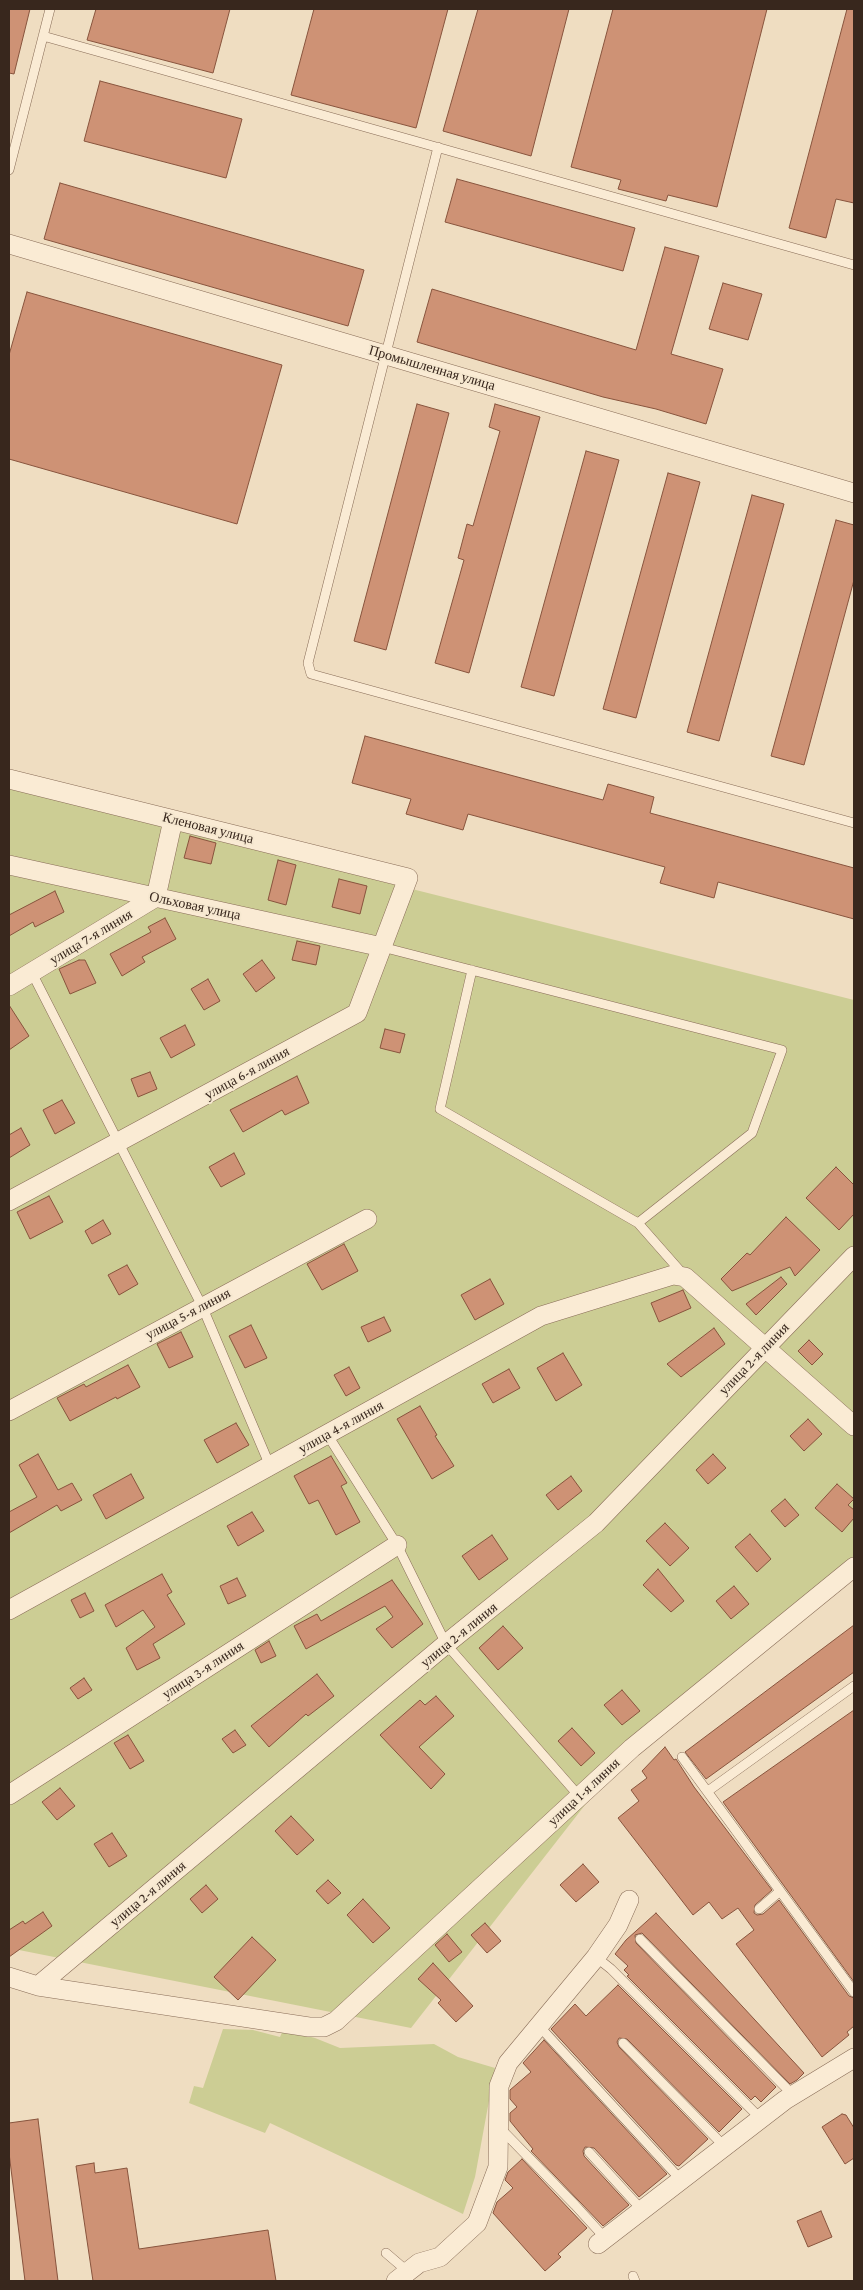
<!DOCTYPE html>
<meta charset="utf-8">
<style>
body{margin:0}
#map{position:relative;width:863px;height:2290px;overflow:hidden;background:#efddc1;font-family:"Crimson Pro",serif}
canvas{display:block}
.frame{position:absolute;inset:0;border:10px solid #38271d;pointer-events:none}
</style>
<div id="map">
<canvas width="863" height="2290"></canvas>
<div class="frame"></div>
</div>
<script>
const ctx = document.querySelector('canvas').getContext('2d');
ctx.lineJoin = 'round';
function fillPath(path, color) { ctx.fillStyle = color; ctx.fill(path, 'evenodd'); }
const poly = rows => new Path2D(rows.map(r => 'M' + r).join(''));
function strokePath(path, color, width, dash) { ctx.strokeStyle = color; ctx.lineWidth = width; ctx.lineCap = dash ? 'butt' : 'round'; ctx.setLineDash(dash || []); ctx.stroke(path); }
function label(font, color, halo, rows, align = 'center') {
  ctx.font = font + ' "Crimson Pro",serif'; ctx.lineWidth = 4; ctx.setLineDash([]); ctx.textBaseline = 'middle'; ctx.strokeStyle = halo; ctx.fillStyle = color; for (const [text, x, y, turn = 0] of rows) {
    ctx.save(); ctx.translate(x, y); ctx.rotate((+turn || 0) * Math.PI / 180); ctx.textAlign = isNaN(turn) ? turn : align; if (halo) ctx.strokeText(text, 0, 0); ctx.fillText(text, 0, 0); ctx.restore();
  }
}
fillPath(poly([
 [9,779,376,880,854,1000,854,1572,638,1737,411,2028,9,1948],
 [223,2029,253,2030,280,2037,283,2030,315,2038,340,2048,434,2044,458,2057,495,2068,475,2177,463,2214,270,2123,265,2133,189,2103,194,2086,203,2088]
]), '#cccd94');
const building = poly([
 [9,9,30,9,14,74,9,73,9,9],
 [96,9,230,9,213,73,87,40,96,9],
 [314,9,448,9,416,128,291,95,314,9],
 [478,9,569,9,531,156,443,131,478,9],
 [613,9,767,9,717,207,668,195,666,201,618,189,621,180,571,167,613,9],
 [847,9,854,9,854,203,836,199,826,238,789,228,847,9],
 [100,81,242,119,226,178,84,141,100,81],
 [457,179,635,228,623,271,445,222,457,179],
 [60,183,364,270,348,326,44,239,60,183],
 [665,247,699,256,671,354,723,369,706,424,656,409,603,397,417,342,432,289,636,350,665,247],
 [723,283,762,294,748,340,709,329,723,283],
 [27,292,282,365,237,524,9,459,9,355,27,292],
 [417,404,449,413,386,650,354,641,417,404],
 [495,404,540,417,469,673,435,663,464,560,458,558,467,524,473,526,500,431,489,427,495,404],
 [586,451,619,460,554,696,521,687,586,451],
 [668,473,700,482,636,718,603,709,668,473],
 [752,495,784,504,719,741,687,732,752,495],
 [836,520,854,525,854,580,804,765,771,756,836,520],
 [365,736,603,800,608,784,654,797,650,813,854,868,854,919,718,882,714,898,660,883,665,867,468,814,463,830,406,814,411,799,352,783,365,736],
 [190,836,216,843,211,864,184,858,190,836],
 [278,860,296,865,286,905,268,900,278,860],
 [339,879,367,886,360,914,332,907,339,879],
 [55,891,64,912,35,927,33,922,9,936,9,915,55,891],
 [165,918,176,939,142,957,145,962,122,976,110,954,151,932,148,927,165,918],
 [297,941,320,946,316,965,292,960,297,941],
 [79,960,85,960,96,983,70,994,59,969,79,960],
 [262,960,275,978,256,992,243,974,262,960],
 [208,979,220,1001,204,1010,191,989,208,979],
 [9,1005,29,1036,9,1050,9,1005],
 [185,1025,195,1045,171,1058,160,1038,185,1025],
 [385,1029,405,1034,400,1053,380,1048,385,1029],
 [150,1072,157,1089,138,1097,131,1079,150,1072],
 [297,1076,309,1103,285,1115,282,1110,243,1132,230,1110,297,1076],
 [62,1100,75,1123,55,1134,43,1110,62,1100],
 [21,1128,30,1145,9,1158,9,1135,21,1128],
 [234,1153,245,1174,221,1187,209,1167,234,1153],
 [836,1167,854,1185,854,1214,839,1230,806,1198,836,1167],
 [49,1196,63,1222,30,1239,17,1212,49,1196],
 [786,1217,820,1250,795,1276,790,1267,732,1291,721,1279,747,1253,750,1255,786,1217],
 [103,1220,111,1234,92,1244,85,1231,103,1220],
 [344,1244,358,1271,322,1290,307,1264,344,1244],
 [127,1265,138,1284,119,1295,108,1275,127,1265],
 [781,1277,787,1284,756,1315,746,1304,781,1277],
 [490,1279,504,1304,475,1320,461,1295,490,1279],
 [683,1290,691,1308,659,1322,651,1303,683,1290],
 [384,1317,391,1331,368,1342,361,1327,384,1317],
 [251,1325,267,1358,245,1368,229,1336,251,1325],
 [714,1328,725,1344,681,1377,667,1364,714,1328],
 [181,1332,193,1357,169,1368,157,1344,181,1332],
 [809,1340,823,1354,812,1365,798,1351,809,1340],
 [563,1353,582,1385,556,1401,537,1368,563,1353],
 [128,1365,140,1387,117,1399,116,1397,70,1421,57,1398,84,1384,86,1387,128,1365],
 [349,1367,360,1388,346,1396,334,1375,349,1367],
 [509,1369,520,1388,493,1403,482,1384,509,1369],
 [420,1406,437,1435,435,1436,454,1466,432,1479,397,1419,420,1406],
 [808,1419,822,1434,804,1451,790,1436,808,1419],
 [236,1423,249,1445,217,1463,204,1440,236,1423],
 [38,1454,58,1490,72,1483,82,1500,61,1511,57,1505,9,1533,9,1512,37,1497,19,1465,38,1454],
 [713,1454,726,1468,708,1484,696,1470,713,1454],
 [331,1456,347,1483,341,1486,360,1522,336,1535,318,1500,309,1504,294,1476,331,1456],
 [131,1474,144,1498,106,1519,93,1495,131,1474],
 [571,1476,582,1491,558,1510,546,1495,571,1476],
 [837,1484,854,1499,848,1505,854,1510,854,1518,842,1532,815,1508,837,1484],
 [785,1499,799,1515,785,1527,771,1511,785,1499],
 [252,1512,264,1531,238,1546,227,1526,252,1512],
 [665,1523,689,1548,670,1566,646,1541,665,1523],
 [750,1534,771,1559,757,1572,735,1547,750,1534],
 [492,1535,508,1559,479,1580,462,1556,492,1535],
 [658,1569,684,1601,671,1612,643,1585,658,1569],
 [162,1574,172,1592,167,1595,185,1624,153,1644,160,1658,137,1670,126,1648,155,1627,143,1610,116,1627,105,1605,162,1574],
 [237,1578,246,1596,228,1604,220,1586,237,1578],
 [392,1580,423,1624,392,1648,376,1629,393,1617,385,1606,306,1649,294,1626,317,1614,321,1621,392,1580],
 [734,1586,749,1604,731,1619,716,1601,734,1586],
 [85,1593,94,1611,80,1618,71,1600,85,1593],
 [854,1625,854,1672,706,1779,685,1752,854,1625],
 [503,1626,523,1648,498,1670,479,1648,503,1626],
 [269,1641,276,1656,261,1663,255,1650,269,1641],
 [317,1674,334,1696,308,1716,306,1714,269,1747,251,1726,317,1674],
 [84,1678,92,1690,78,1699,70,1688,84,1678],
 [622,1690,640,1711,622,1725,604,1705,622,1690],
 [436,1696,454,1716,419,1747,445,1774,431,1789,380,1735,420,1700,425,1705,436,1696],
 [854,1710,854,1982,723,1802,854,1710],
 [572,1728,595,1753,581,1766,558,1741,572,1728],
 [235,1730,246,1745,233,1753,222,1739,235,1730],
 [128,1735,144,1761,130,1769,114,1743,128,1735],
 [665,1747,674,1760,676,1759,694,1787,772,1890,755,1905,754,1913,757,1915,763,1914,779,1900,849,1996,854,1998,854,2026,847,2032,849,2035,822,2057,736,1944,754,1930,738,1908,722,1919,709,1902,693,1915,618,1818,639,1801,631,1790,647,1778,642,1771,665,1747],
 [60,1788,75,1806,57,1820,42,1802,60,1788],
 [291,1816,314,1840,297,1855,275,1831,291,1816],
 [112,1833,127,1856,109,1867,94,1844,112,1833],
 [583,1864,599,1882,576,1902,560,1885,583,1864],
 [328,1880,341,1893,328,1904,316,1891,328,1880],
 [206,1885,218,1899,202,1913,190,1899,206,1885],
 [363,1899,390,1928,373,1943,347,1915,363,1899],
 [43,1912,52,1926,9,1957,9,1930,23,1921,25,1924,43,1912],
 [656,1913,804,2073,797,2080,790,2084,642,1933,635,1935,636,1943,776,2087,761,2102,755,2096,751,2100,627,1976,629,1975,624,1970,628,1966,615,1954,626,1940,656,1913],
 [485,1923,501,1941,487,1953,471,1935,485,1923],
 [447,1934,462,1952,449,1962,435,1945,447,1934],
 [252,1937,276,1960,238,2000,214,1977,252,1937],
 [433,1963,473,2006,456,2022,438,2003,441,2000,418,1979,433,1963],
 [618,1985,742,2109,719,2132,627,2039,619,2038,617,2042,619,2047,708,2139,679,2166,676,2165,551,2029,575,2004,586,2016,618,1985],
 [544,2040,667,2174,639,2197,594,2148,585,2147,583,2151,584,2156,629,2205,603,2226,531,2151,533,2149,510,2121,510,2113,517,2107,510,2099,510,2090,531,2072,523,2063,544,2040],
 [842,2114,846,2115,854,2128,854,2158,845,2164,822,2127,842,2114],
 [38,2119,58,2281,25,2281,9,2153,9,2123,38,2119],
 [522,2159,587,2228,558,2254,561,2257,545,2271,493,2213,497,2202,513,2188,505,2180,508,2172,522,2159],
 [94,2163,95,2173,127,2168,139,2249,268,2230,276,2281,93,2281,76,2166,94,2163],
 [821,2211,832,2237,808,2247,797,2221,821,2211]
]);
fillPath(building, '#ce9275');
strokePath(building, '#88543d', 1);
const service = poly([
 [43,36,854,265],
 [438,147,308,663,311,674,854,823],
 [9,170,50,9],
 [382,947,782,1050,752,1133,638,1223,682,1273],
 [472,970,440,1109,638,1223],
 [32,973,202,1306,270,1466],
 [327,1434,397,1545,446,1644,579,1796],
 [682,1757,854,1992],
 [708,1791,854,1686],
 [759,1909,779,1892],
 [640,1939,793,2095],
 [596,1957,611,1969,760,2118],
 [539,2026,681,2180],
 [623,2043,724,2146],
 [500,2128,575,2205,605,2238],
 [589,2152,642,2210],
 [386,2253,407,2271],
 [633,2276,635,2281]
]);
const minor = poly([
 [9,244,854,493],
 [9,779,408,878,357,1013,9,1201],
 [9,865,382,947],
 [9,986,156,897,173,820],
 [9,1411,367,1219],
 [9,1610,541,1316,673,1275,685,1277,854,1426],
 [9,1795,397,1545],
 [9,1977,38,1986,309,2027,324,2027,336,2021,632,1748,854,1567],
 [38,1986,446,1644,596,1523,854,1256],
 [598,2244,785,2100,854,2058],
 [396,2281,419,2263,440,2257,477,2223,498,2167,499,2086,508,2063,596,1957,618,1925,629,1900]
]);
strokePath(service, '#896d58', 10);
strokePath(minor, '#896d58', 20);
strokePath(service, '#faebd4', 9);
strokePath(minor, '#faebd4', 19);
label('14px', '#38271d', '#f6e8d0', [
 ["Промышленная улица",432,368,16],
 ["Кленовая улица",208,828,14],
 ["Ольховая улица",195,906,12],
 ["улица 7-я линия",91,937,-31],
 ["улица 6-я линия",247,1073,-29],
 ["улица 5-я линия",188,1314,-28],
 ["улица 2-я линия",754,1359,-46],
 ["улица 4-я линия",341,1427,-29],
 ["улица 2-я линия",459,1635,-39],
 ["улица 3-я линия",203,1670,-33],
 ["улица 1-я линия",584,1792,-43],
 ["улица 2-я линия",148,1894,-40]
]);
</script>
